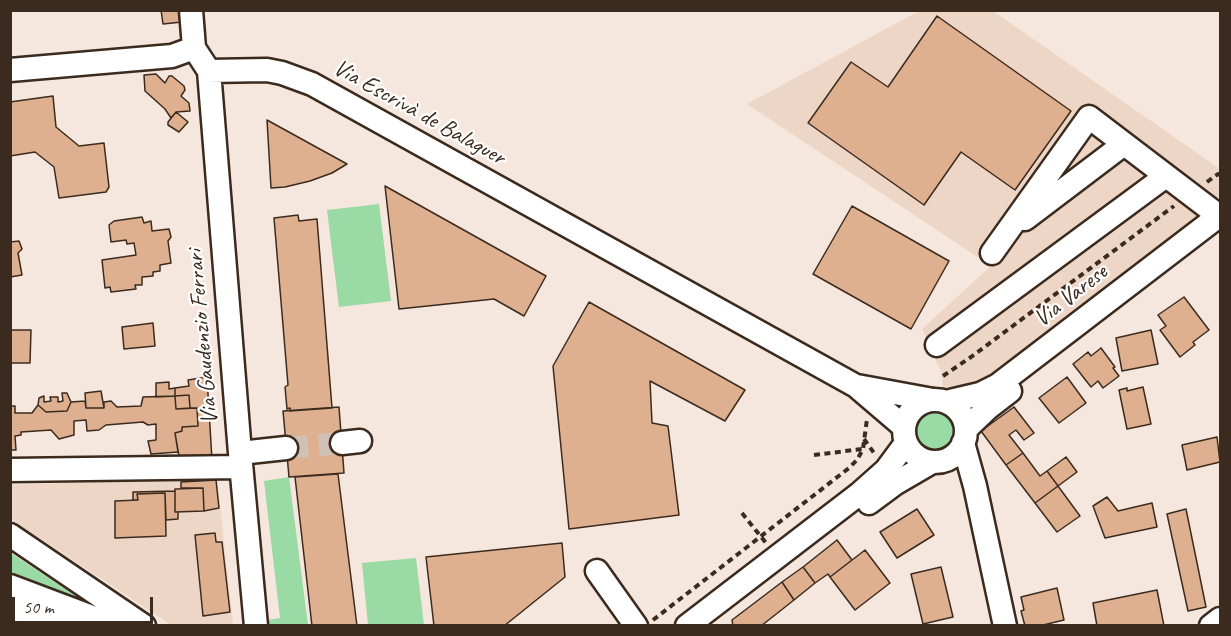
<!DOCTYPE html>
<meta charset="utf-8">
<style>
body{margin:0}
#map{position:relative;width:1231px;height:636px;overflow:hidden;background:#f5e7dd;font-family:Caveat,sans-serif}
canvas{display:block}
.frame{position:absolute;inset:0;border:12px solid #3b2a1e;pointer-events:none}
.scale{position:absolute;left:12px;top:597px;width:141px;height:27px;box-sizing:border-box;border:3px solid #3b2a1e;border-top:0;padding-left:8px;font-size:18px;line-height:21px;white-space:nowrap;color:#3b2a1e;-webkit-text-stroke:4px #fff;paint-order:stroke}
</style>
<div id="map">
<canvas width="1231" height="636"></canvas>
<div class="frame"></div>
<div class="scale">50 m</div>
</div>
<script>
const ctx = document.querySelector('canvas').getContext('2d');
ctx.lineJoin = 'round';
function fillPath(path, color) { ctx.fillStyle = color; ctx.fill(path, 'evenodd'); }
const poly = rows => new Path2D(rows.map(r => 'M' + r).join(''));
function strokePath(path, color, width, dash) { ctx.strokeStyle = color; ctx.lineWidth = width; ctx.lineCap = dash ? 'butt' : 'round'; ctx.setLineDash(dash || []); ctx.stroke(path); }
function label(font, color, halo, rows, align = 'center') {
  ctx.font = font + ' Caveat,sans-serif'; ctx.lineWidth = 4.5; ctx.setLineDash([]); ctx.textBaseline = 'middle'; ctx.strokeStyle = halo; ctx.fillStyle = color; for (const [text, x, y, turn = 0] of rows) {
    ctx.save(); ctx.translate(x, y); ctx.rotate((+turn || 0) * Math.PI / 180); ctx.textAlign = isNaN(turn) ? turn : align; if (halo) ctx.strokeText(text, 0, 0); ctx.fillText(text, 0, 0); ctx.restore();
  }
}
fillPath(poly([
 [919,11,993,11,1220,169,1220,197,1014,365,993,379,971,386,943,387,941,372,922,329,991,266,747,104],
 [217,478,233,625,171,625,11,519,10,485]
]), '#eed6c6');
fillPath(poly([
 [379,204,391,301,339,307,327,210],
 '915 431a20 20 0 1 1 40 0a20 20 0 1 1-40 0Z',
 [289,477,308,625,268,625,267,620,280,618,264,481],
 [11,553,107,617,11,580],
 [416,558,424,625,368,625,362,563]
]), '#9adaa4');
const building = poly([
 [161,10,180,10,182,22,163,24,161,10],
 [937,16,1071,111,1015,190,961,152,924,205,808,123,851,62,888,87,937,16],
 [156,74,165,83,169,76,172,76,184,86,185,90,181,96,189,103,190,111,176,112,171,118,165,109,145,91,144,75,156,74],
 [53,96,56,127,79,146,104,143,109,187,106,192,59,198,54,167,35,152,10,156,10,102,53,96],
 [176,112,188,122,179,132,168,125,168,122,176,112],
 [267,120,347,164,332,173,310,181,285,187,271,188,267,120],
 [385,186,546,276,524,316,494,299,399,309,385,186],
 [852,206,949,261,911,329,813,274,852,206],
 [298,215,299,221,317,219,332,408,290,411,290,408,287,409,285,387,288,385,274,218,298,215],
 [142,217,144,223,151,221,152,231,169,229,171,237,168,241,171,263,160,265,160,271,153,272,153,276,142,277,142,285,135,285,136,289,111,292,110,287,105,288,102,260,136,255,134,243,127,244,126,240,111,242,109,225,114,221,142,217],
 [19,241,22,249,18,253,22,275,10,277,10,242,19,241],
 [1184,297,1209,330,1193,342,1195,345,1180,357,1160,330,1166,326,1158,315,1184,297],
 [589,302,745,390,725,421,650,381,652,423,668,426,679,515,569,529,553,366,589,302],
 [153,323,155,346,124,349,122,327,153,323],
 [10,330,31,330,30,363,10,363,10,330],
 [1151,330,1158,364,1122,371,1116,338,1151,330],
 [1101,348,1115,367,1113,368,1119,376,1103,388,1098,381,1091,387,1073,364,1088,352,1091,356,1101,348],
 [207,377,212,460,180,462,175,433,182,431,182,427,198,426,197,408,190,408,189,395,175,396,175,388,189,386,188,380,207,377],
 [1067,377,1086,403,1059,423,1039,398,1067,377],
 [169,382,169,389,175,388,175,396,156,397,156,383,169,382],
 [1143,387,1151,424,1127,429,1119,390,1127,388,1127,391,1143,387],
 [101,391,104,408,86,408,85,393,101,391],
 [62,393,67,393,71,402,67,411,46,412,38,405,39,398,44,396,44,402,51,401,50,397,58,397,58,402,63,401,62,393],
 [189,395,190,408,176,409,175,396,189,395],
 [175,396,176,409,197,408,198,426,182,427,182,431,175,433,178,452,151,454,148,441,156,440,156,424,148,425,143,422,106,425,99,430,87,431,86,420,74,421,74,435,59,439,51,430,21,432,21,435,15,436,16,450,10,450,10,406,15,406,15,413,32,413,38,405,46,412,67,411,71,402,85,401,86,408,104,408,104,402,111,401,117,407,141,406,143,397,175,396],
 [339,407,344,473,289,477,283,411,339,407],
 [1014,407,1034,433,1024,440,1016,430,1009,435,1023,453,1006,465,981,431,1014,407],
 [1217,437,1220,462,1187,470,1182,445,1217,437],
 [1023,453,1040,476,1047,471,1058,486,1035,503,1006,465,1023,453],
 [1066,457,1077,472,1058,486,1047,471,1066,457],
 [338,474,357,626,312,626,295,477,338,474],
 [216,480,219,508,204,511,203,488,181,488,181,482,216,480],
 [1058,486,1080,516,1057,532,1035,503,1058,486],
 [203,488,204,511,175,512,175,489,203,488],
 [175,491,175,512,178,512,178,519,166,520,165,493,137,494,138,500,133,500,133,492,175,491],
 [165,493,166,536,115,538,115,501,138,500,137,494,165,493],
 [1107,497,1118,511,1152,503,1157,527,1105,538,1093,506,1107,497],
 [917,509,934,535,897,558,880,532,917,509],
 [1186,509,1206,607,1188,611,1167,514,1186,509],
 [215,533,216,542,222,542,230,612,203,616,195,535,215,533],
 [837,540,852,560,830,577,828,574,815,583,803,567,837,540],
 [562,543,565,577,504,626,434,626,426,557,562,543],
 [865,550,890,583,855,610,830,577,865,550],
 [803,567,815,583,794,600,782,582,803,567],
 [941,567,953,617,923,624,911,574,941,567],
 [782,582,794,600,761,626,733,626,732,620,782,582],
 [1057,588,1064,620,1039,626,1025,626,1021,611,1024,610,1021,597,1057,588],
 [1157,590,1164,626,1097,626,1093,603,1157,590]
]);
fillPath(building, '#deb08f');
strokePath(building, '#3b2a1e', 1.5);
strokePath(poly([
 [286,448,342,443]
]), '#d0c1b7', 22, [22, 11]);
const minor = poly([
 [191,10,194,48,209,71,240,453,256,626],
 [10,70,172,56,194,48],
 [209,71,267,70,282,73,312,84,856,386,904,427],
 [1025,219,1124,144],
 [992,253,1089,117,1219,216],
 [937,345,1166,176],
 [857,386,933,400],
 '904 431a31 31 0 1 1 62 0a31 31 0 1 1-62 0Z',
 [946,402,980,394,998,385,1220,215],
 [966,429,988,408,1010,391],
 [342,443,360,441],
 [963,443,975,486,1005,626],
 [240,453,286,448],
 [10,470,241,467],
 [869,503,896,483,932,462],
 [10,535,144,626],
 [597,571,636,626],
 [10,586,116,626],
 [10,608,64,626],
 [687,626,859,494,886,470,906,443],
 [1211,626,1220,619]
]);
strokePath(minor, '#3b2a1e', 27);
strokePath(poly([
 [1207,182,1218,174,1220,175],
 [943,376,971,357,1174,206],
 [864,439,874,453],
 [814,455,862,449],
 [742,513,766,543],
 [653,620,849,468,857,460,863,449,867,419]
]), '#3b2a1e', 4, [6, 4.5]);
strokePath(minor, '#fff', 22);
label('24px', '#3b2a1e', '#fff', [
 ["Via Escrivà de Balaguer",419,113,29],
 ["Via Varese",1071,296,-38],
 ["Via Gaudenzio Ferrari",203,337,-95]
]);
</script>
